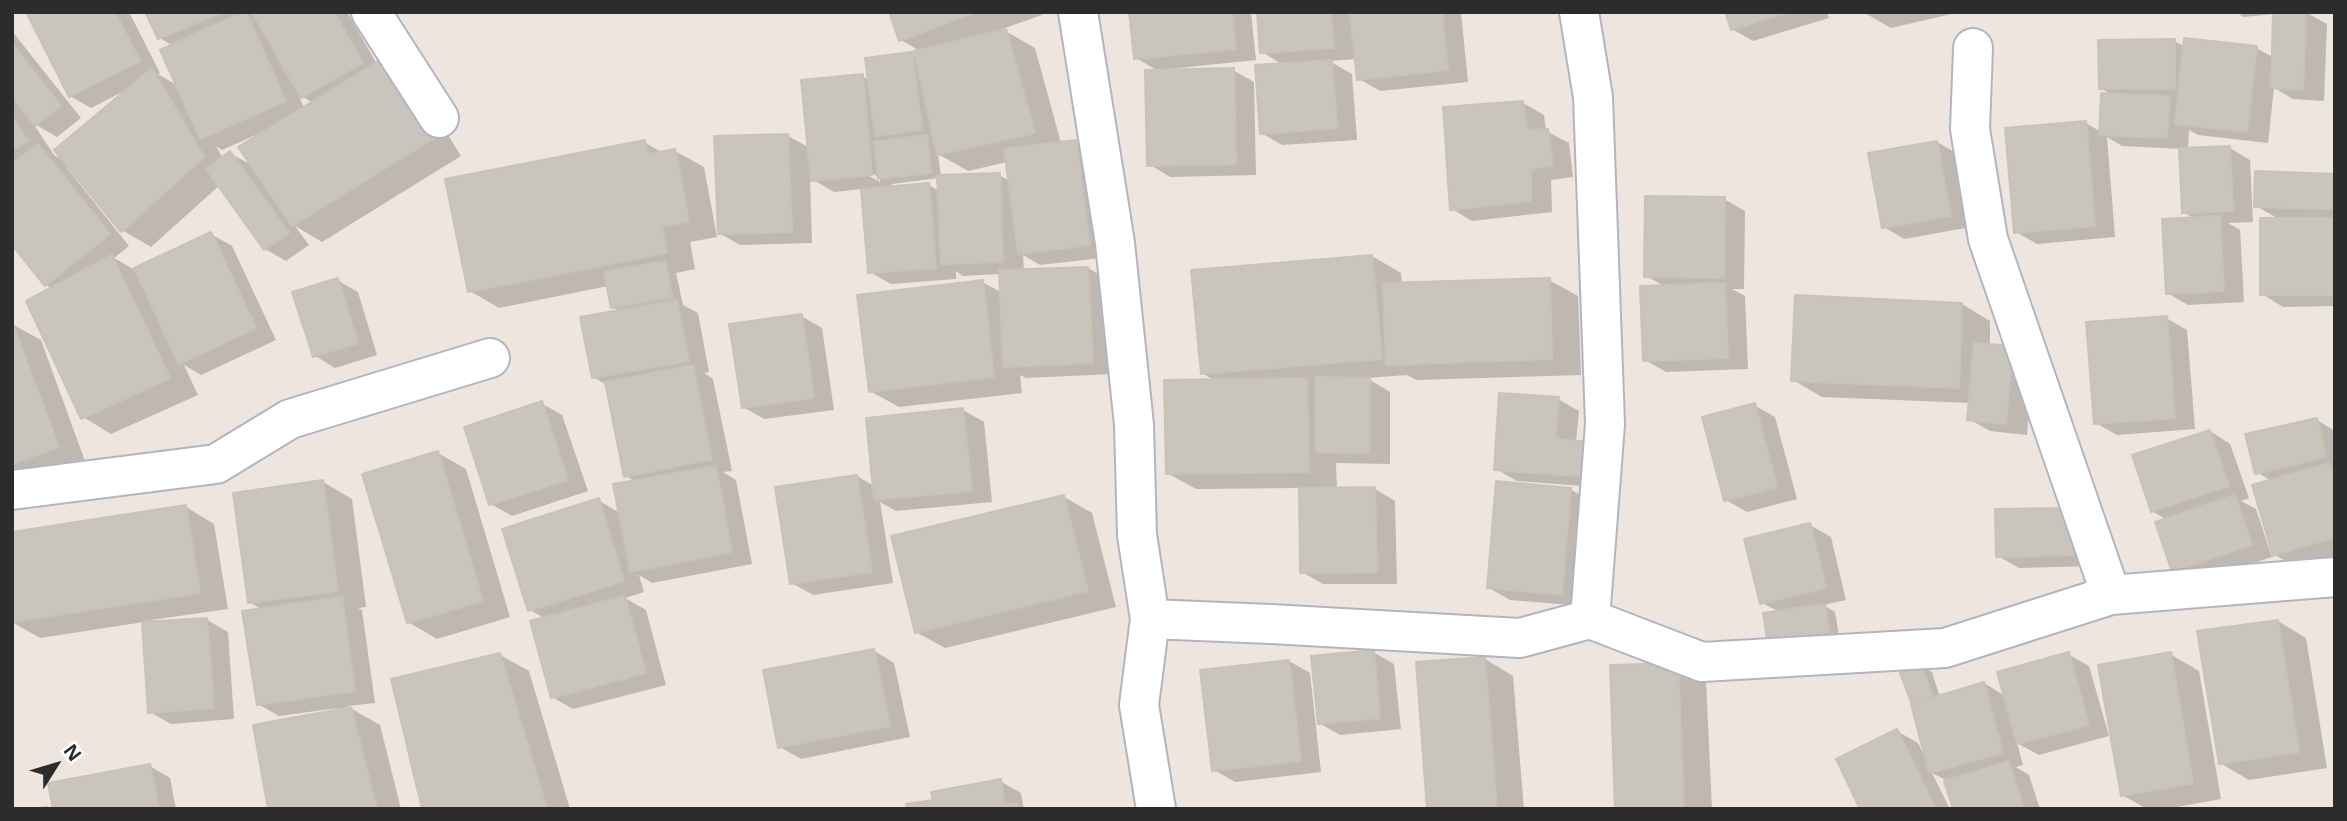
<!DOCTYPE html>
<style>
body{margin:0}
#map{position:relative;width:2347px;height:821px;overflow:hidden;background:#eee6de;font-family:"Noto Sans",sans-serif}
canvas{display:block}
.frame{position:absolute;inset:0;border:14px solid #2c2c2c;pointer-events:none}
.north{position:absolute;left:21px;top:730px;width:70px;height:70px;-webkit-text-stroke:5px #fff;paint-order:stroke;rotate:53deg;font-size:19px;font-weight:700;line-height:28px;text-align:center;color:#2c2c2c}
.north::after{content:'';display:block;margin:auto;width:24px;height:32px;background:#2c2c2c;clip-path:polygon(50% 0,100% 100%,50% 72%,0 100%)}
</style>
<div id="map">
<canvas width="2347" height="821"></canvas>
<div class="frame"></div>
<div class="north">N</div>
</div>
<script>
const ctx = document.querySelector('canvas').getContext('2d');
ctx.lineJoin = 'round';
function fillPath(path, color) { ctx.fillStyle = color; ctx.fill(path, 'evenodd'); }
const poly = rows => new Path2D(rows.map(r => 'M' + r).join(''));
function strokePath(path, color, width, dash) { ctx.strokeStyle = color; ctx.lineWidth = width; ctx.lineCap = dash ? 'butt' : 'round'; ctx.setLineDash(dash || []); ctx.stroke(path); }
fillPath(poly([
 [28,12,129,12,160,73,158,74,178,86,173,46,160,38,147,12,347,12,377,64,412,77,461,156,322,242,295,226,309,245,286,261,265,249,220,185,151,247,122,230,69,166,67,168,129,246,114,258,135,270,211,234,232,246,276,340,201,375,184,365,198,395,111,434,83,417,53,289,46,285,12,242,12,31,81,118,57,137,33,123,54,155,65,162,126,90,91,108,70,96],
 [298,94,313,103,304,108],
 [258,134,253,166,230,153,223,159,216,146,222,150],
 [890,12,1041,12,1042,15,1002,29,1035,48,1061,143,1075,141,1096,153,1110,257,1040,265,1023,255,1024,271,1088,268,1109,280,1113,374,1026,378,1020,375,1022,393,899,407,870,391,982,282,1001,292,1000,274,963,276,956,271,956,279,891,284,870,272,862,189,834,192,810,178,812,243,740,245,719,233,788,136,810,148,862,76,870,81,912,54,917,57,920,51,901,40],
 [938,154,968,171,1007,162,1010,181,999,175,941,177],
 [866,170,880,178,880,182,864,173],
 [939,178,939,191,929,185,893,188,892,184],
 [1131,12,1251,12,1256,60,1169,69,1169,72,1233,70,1254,82,1256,175,1170,177,1149,164,1160,72,1136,58],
 [1259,12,1461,12,1468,82,1380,91,1359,79,1357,59,1329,61,1352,74,1357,140,1282,145,1261,133,1283,65,1262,52],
 [1727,12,1827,12,1829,18,1753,41,1732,29],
 [1863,12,1960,12,1891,28],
 [2236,12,2321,12,2309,14,2327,24,2324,101,2293,99,2274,88,2268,143,2198,135,2189,130,2188,149,2230,148,2250,160,2253,222,2228,223,2240,230,2244,302,2188,305,2167,293,2196,219,2183,212,2181,149,2122,146,2107,137,2115,237,2037,244,2016,232,2086,123,2101,132,2113,95,2100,88,2174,41,2185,47,2256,48,2273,57,2275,14,2243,17],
 [1523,103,1544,115,1546,131,1569,143,1573,177,1551,180,1552,212,1472,221,1452,209],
 [644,142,663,153,675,151,704,167,717,237,690,242,695,269,676,273,683,305,698,313,709,372,704,373,713,379,732,471,723,472,736,480,752,564,652,583,639,575,644,592,625,598,646,610,666,685,573,709,552,697,546,619,530,610,598,500,620,513,636,482,626,476,607,385,593,377,620,312,612,307,608,286,499,308,470,291],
 [1937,142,1958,154,1971,227,1904,239,1884,227],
 [2335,176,2335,306,2283,307,2262,294,2279,219,2256,206],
 [1724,199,1745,211,1744,289,1732,289,1745,296,1748,369,1666,372,1645,360,1664,286,1646,276],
 [1372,256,1401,273,1402,284,1549,280,1578,296,1581,375,1416,380,1407,375,1367,378,1390,392,1390,464,1336,463,1337,489,1375,489,1395,501,1397,584,1323,584,1302,572,1301,488,1196,489,1167,473,1215,381,1202,373],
 [337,280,358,292,377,355,335,368,314,355],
 [1962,304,1990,321,1990,346,2033,360,2027,435,1990,431,1969,419,1971,403,1822,397,1793,380],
 [801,316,822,328,834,410,764,419,743,407],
 [2166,318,2187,330,2195,429,2117,435,2096,423],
 [12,324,41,340,86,464,12,491],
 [1558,399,1579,411,1576,442,1609,488,1517,481,1496,469],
 [541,403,562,415,588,491,512,516,491,504],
 [1754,405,1775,417,1797,499,1747,512,1726,500],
 [963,410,984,422,992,502,896,511,880,502,893,583,813,595,792,583,857,476,874,486],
 [2317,420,2335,431,2335,555,2296,567,2275,555,2272,481,2256,472],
 [2210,431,2230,444,2249,498,2241,501,2256,509,2272,557,2194,583,2173,571,2167,520,2152,511],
 [438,453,466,469,510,617,437,639,408,622],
 [323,482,352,499,366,607,358,608,362,610,375,703,347,706,380,725,401,809,270,809,338,711,338,708,279,716,258,704,263,610,249,602],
 [1570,489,1591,501,1583,606,1510,600,1489,588],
 [1064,497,1092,513,1116,607,945,648,916,632],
 [186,507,214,524,228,609,151,620,151,623,207,620,228,632,234,719,171,724,150,712,144,622,40,638,12,622],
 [2073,509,2094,566,2019,568,1998,556],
 [1810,525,1831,537,1846,600,1823,605,1835,612,1840,642,1762,603],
 [2278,621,2306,638,2327,768,2249,780,2220,763],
 [873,650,894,663,910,737,801,759,780,747],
 [1373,652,1394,664,1401,729,1340,735,1319,723],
 [2068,654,2089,666,2109,736,2039,755,2017,743,2023,765,2016,767,2029,775,2040,809,1955,809,1946,780,1932,773,1950,809,1862,809,1897,731,1918,743,1925,757,1918,703,1913,700,1921,666,1932,672,1940,697,1984,683,2005,696],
 [2170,654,2199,671,2221,799,2166,809,2147,809,2122,795],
 [500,655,529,671,570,809,424,809],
 [1485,659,1513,676,1524,809,1429,809],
 [1289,661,1310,673,1321,772,1235,782,1214,770],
 [1678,665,1706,681,1712,809,1617,809],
 [150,766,170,778,176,809,54,809],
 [1000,781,1021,793,1024,809,909,809],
 [47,806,51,809,20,809]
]), '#0003');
const building = poly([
 [26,12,115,12,140,61,69,97,26,12],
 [145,12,223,12,158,39,145,12],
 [243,12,246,12,286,101,200,139,160,50,243,12],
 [252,12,334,12,363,63,301,98,252,12],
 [889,12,976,12,899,41,889,12],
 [1129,12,1232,12,1236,49,1134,59,1129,12],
 [1257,12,1331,12,1334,48,1260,53,1257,12],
 [1350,12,1442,12,1448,70,1357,80,1350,12],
 [1725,12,1789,12,1731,30,1725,12],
 [2273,12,2306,12,2303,90,2271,88,2273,12],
 [1006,29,1035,133,937,155,914,51,1006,29],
 [2184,38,2257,46,2247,132,2175,124,2184,38],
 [2175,39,2175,89,2099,89,2098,40,2175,39],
 [12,43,61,106,35,126,12,97,12,43],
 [912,52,922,130,875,136,865,58,912,52],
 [383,58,433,139,292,226,238,147,383,58],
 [1332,60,1337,128,1260,134,1255,65,1332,60],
 [152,68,204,157,121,232,54,150,152,68],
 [1234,68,1236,164,1147,166,1145,70,1234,68],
 [863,74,872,175,811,181,801,80,863,74],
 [2101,93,2170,96,2167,138,2099,135,2101,93],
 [1523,101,1527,130,1548,129,1553,165,1531,169,1531,201,1450,210,1443,107,1523,101],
 [12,117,28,141,12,151,12,117],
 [2086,121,2095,226,2014,233,2005,128,2086,121],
 [788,134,792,232,718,234,714,136,788,134],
 [927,135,931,173,878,179,874,142,927,135],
 [645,140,648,154,675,149,689,221,662,227,667,253,468,292,445,179,645,140],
 [1076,140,1090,245,1018,254,1004,149,1076,140],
 [1937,141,1951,216,1882,228,1868,153,1937,141],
 [38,144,110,234,45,286,12,245,12,164,38,144],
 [2230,146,2233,211,2182,213,2179,148,2230,146],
 [230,151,289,233,264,250,206,169,230,151],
 [2255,171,2335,174,2335,209,2254,207,2255,171],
 [1000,173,1003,262,941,264,937,175,1000,173],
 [929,183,936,268,868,273,861,189,929,183],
 [1645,196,1725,197,1724,278,1644,277,1645,196],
 [2220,216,2224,291,2166,294,2162,219,2220,216],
 [2260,218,2335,218,2335,295,2260,295,2260,218],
 [211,232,256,328,179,364,134,268,211,232],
 [112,255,170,378,81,419,26,301,112,255],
 [1372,255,1382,359,1201,374,1191,270,1372,255],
 [665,261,672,297,611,308,604,272,665,261],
 [1088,267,1093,363,1003,367,999,270,1088,267],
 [338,278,358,343,313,357,292,292,338,278],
 [1550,278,1552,359,1386,365,1383,283,1550,278],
 [983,280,994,377,869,392,857,295,983,280],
 [1725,283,1728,358,1643,361,1640,286,1725,283],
 [1795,295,1962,303,1959,388,1791,381,1795,295],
 [677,300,689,361,592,378,580,317,677,300],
 [802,314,814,398,742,408,729,324,802,314],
 [2167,316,2175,418,2094,424,2086,322,2167,316],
 [12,322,59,447,12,464,12,322],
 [1974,343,2013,346,2006,424,1967,420,1974,343],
 [693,365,712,459,624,477,605,382,693,365],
 [1316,377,1370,378,1369,453,1316,452,1316,377],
 [1307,378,1309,472,1166,474,1164,380,1307,378],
 [1499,393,1559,397,1555,439,1591,442,1589,477,1494,470,1499,393],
 [542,401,568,480,489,505,464,427,542,401],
 [1755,403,1777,487,1724,501,1702,417,1755,403],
 [963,408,972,491,874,500,866,418,963,408],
 [2317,418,2326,457,2255,474,2245,434,2317,418],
 [2210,430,2229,486,2151,512,2132,455,2210,430],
 [438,451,483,601,407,623,362,474,438,451],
 [2329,463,2335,481,2335,537,2273,556,2252,485,2329,463],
 [716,466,732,552,630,572,613,484,716,466],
 [857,475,872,572,790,584,775,487,857,475],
 [323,480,338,591,248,603,233,493,323,480],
 [1496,481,1571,488,1562,595,1487,588,1496,481],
 [1375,487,1377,572,1300,573,1299,488,1375,487],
 [1064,495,1088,591,915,633,891,536,1064,495],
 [2235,495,2252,545,2172,572,2155,522,2235,495],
 [599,498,624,581,528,611,502,529,599,498],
 [186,505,200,593,12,622,12,532,186,505],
 [2073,508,2074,555,1996,557,1995,509,2073,508],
 [1810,523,1826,588,1760,604,1744,539,1810,523],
 [625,596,646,673,551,698,530,621,625,596],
 [342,597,355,691,257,705,242,611,342,597],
 [1825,604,1830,637,1768,646,1763,613,1825,604],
 [207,618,214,708,148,713,142,622,207,618],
 [2278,620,2299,752,2219,764,2197,631,2278,620],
 [874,649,890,726,778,748,763,670,874,649],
 [1374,650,1380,718,1318,724,1311,656,1374,650],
 [2069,652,2089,725,2017,744,1997,672,2069,652],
 [2171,652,2193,783,2121,796,2098,665,2171,652],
 [500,653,547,809,422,809,391,679,500,653],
 [1485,657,1497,809,1427,809,1416,662,1485,657],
 [1289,660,1301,761,1212,771,1200,670,1289,660],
 [1678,663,1684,809,1615,809,1610,665,1678,663],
 [1921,664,1932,695,1911,702,1900,673,1921,664],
 [1984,682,2003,753,1929,773,1911,704,1984,682],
 [351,707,377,809,268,809,253,725,351,707],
 [1897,729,1936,809,1860,809,1836,759,1897,729],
 [2009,761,2024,809,1953,809,1944,781,2009,761],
 [150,764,159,809,53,809,48,783,150,764],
 [1001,779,1005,805,1017,803,1018,809,907,809,906,804,933,800,931,792,1001,779]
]);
fillPath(building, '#c9c4bc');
strokePath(building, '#cac2b7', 2);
const street = poly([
 [371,12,439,118],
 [1078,12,1115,243,1134,425,1137,535,1150,619,1139,705,1156,809],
 [1579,12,1593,97,1605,424,1590,619],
 [1973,48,1970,129,1988,239,2111,595],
 [12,490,216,464,290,419,490,358],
 [1150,619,1271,624,1520,638,1590,619,1702,662,1945,648,2111,595,2335,577]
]);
strokePath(street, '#b2b5c0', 42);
strokePath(street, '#fff', 38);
</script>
